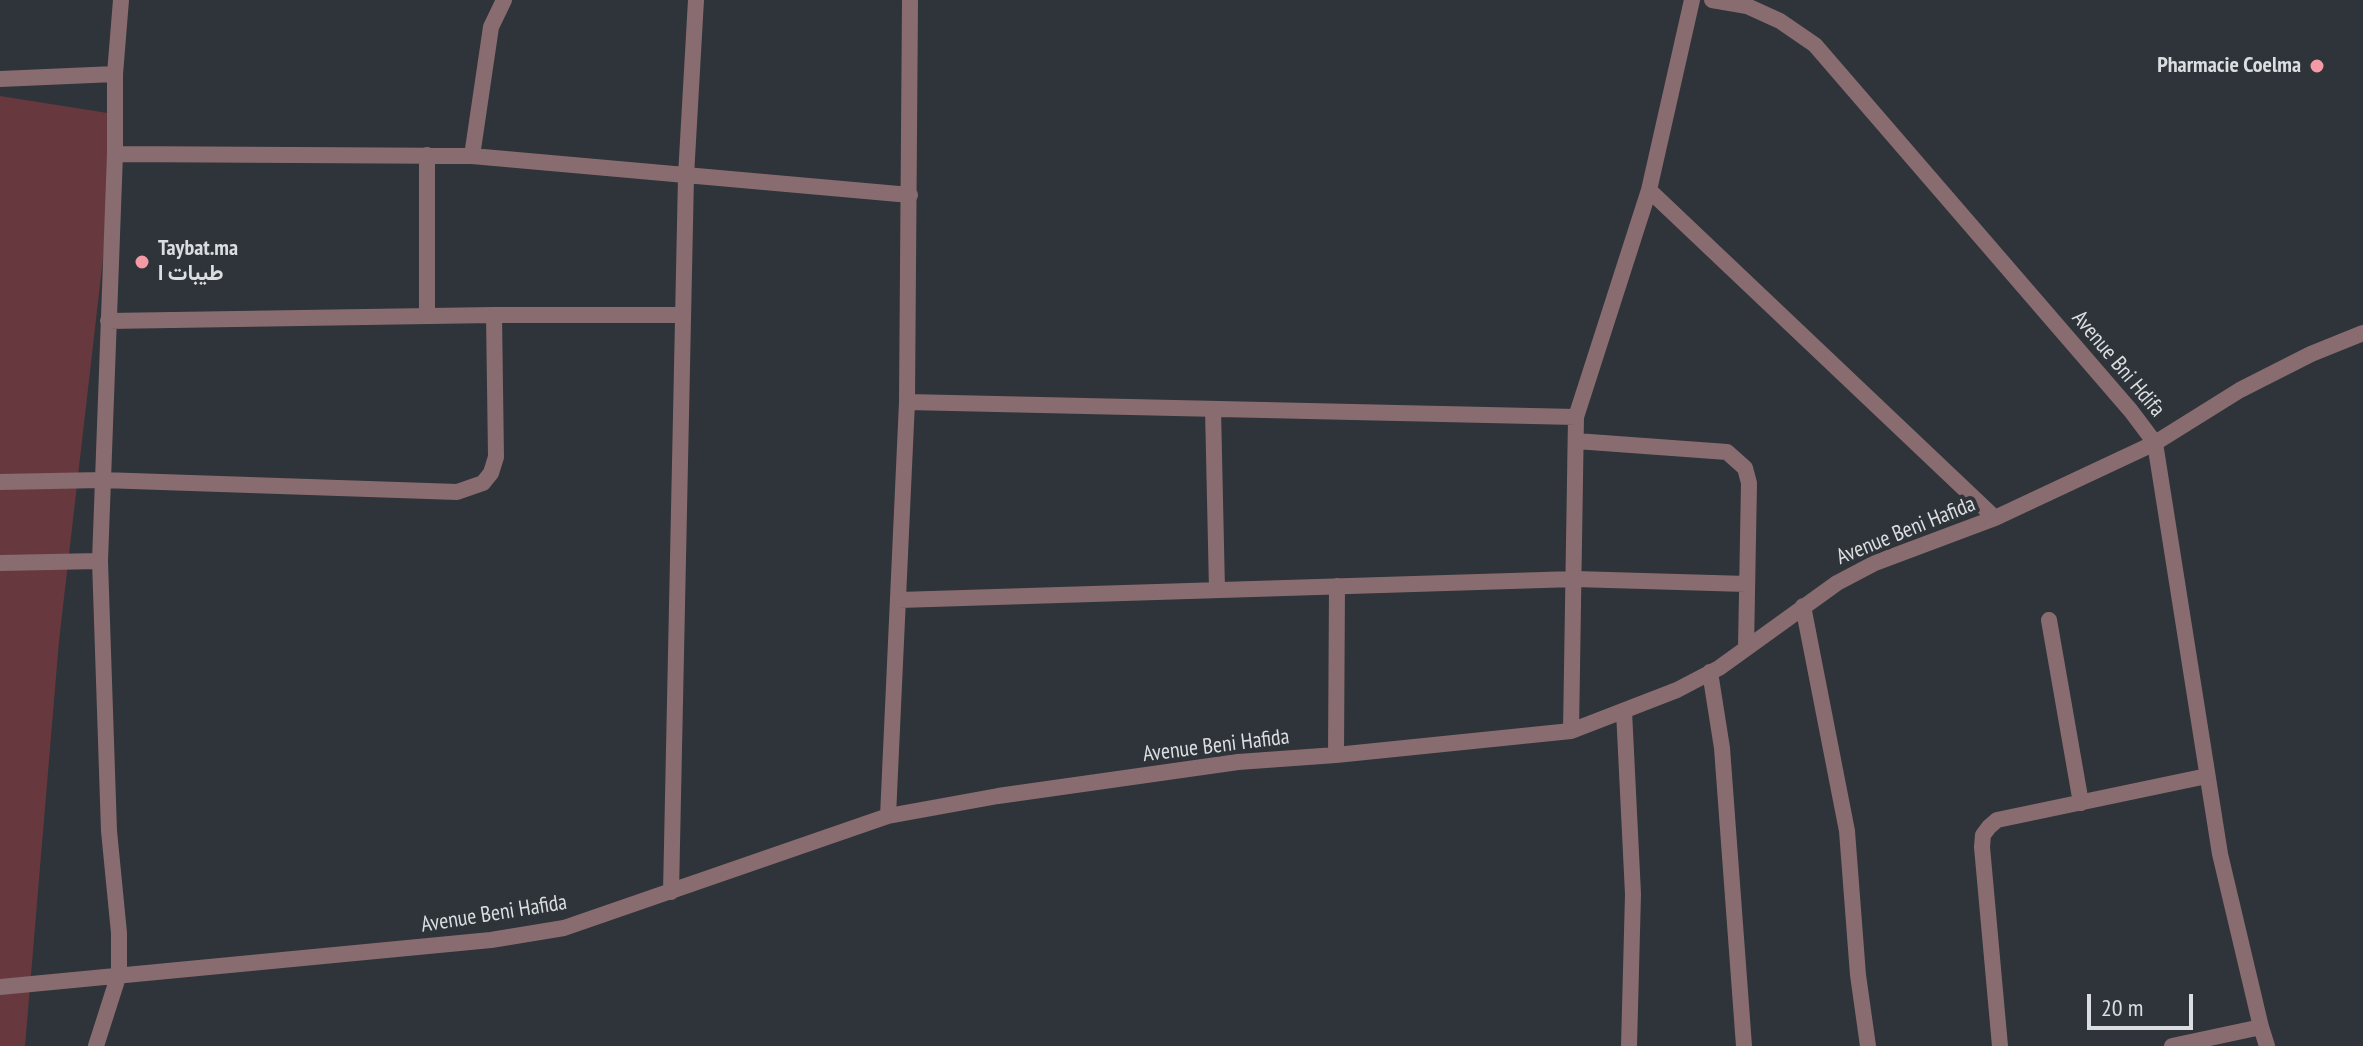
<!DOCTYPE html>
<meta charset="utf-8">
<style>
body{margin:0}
#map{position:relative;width:2363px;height:1046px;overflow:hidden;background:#2e3439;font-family:"PT Sans Narrow",sans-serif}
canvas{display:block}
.scale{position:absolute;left:2087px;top:994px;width:106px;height:36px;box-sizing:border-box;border:4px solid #dadee1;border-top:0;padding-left:10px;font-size:24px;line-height:28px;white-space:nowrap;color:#dadee1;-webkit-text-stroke:6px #2e3439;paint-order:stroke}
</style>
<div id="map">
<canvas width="2363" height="1046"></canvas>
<div class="scale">20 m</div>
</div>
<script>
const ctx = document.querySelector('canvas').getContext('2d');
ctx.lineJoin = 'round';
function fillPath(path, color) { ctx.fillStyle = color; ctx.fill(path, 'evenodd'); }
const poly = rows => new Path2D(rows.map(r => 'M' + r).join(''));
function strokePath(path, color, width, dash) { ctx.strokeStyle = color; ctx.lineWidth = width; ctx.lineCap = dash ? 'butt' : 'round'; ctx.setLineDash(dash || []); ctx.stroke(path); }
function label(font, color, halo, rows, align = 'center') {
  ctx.font = font + ' "PT Sans Narrow",Vazirmatn,sans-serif'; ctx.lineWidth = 8; ctx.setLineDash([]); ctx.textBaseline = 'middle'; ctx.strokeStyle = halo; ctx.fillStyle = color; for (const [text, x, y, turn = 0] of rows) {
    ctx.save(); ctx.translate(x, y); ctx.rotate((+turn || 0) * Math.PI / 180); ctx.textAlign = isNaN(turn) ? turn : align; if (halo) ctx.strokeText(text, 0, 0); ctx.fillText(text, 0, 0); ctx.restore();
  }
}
fillPath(poly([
 [0,96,114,114,115,154,59,641,25,1046,0,1046]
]), '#67393f');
strokePath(poly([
 [1712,0,1747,6,1780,21,1815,45,2131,411,2155,443,2220,854,2261,1027,2267,1046],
 [0,79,115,74],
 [115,154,472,156,910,195],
 [427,155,427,316],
 [472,156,491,27,504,0],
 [1649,190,1995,518],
 [494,315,683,315],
 [907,402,1576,417],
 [1213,409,1217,590],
 [1576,441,1727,452,1745,468,1749,483,1746,648],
 [0,482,102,480,457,492,483,483,491,473,496,457,494,315,108,321],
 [0,563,100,561],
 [899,600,1575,579,1747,584],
 [1803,606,1847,831,1858,975,1868,1046],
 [2049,620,2081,803],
 [1710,672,1722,748,1744,1046],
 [1624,711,1633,894,1629,1046],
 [1571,731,1576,417,1649,190,1692,0],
 [1336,755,1337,586],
 [888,816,907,402,910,0],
 [671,892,686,176,696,0],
 [0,987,491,940,564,928,888,816,998,796,1238,762,1336,755,1571,731,1677,690,1719,668,1837,583,1875,563,1995,518,2155,443,2240,390,2311,354,2363,333],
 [96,1046,119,974,119,933,109,831,100,561,115,154,115,74,121,0],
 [2000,1046,1982,847,1983,835,1989,827,1997,820,2207,776],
 [2172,1046,2261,1027]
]), '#896c6f', 16);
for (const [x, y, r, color] of [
 [2317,66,8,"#f49aa4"],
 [142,262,8,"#f49aa4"]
]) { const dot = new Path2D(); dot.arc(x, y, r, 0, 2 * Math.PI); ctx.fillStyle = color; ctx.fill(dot); strokePath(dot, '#2e3439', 3); }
label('bold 22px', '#dadee1', '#2e3439', [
 ["Pharmacie Coelma",2301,66],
 ["Taybat.ma",158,249,"left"],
 ["I طيبات",158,274,"left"]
], 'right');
label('22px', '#dadee1', '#2e3439', [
 ["Avenue Bni Hdifa",2118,364,50],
 ["Avenue Beni Hafida",1906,531,-22],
 ["Avenue Beni Hafida",1216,746,-7],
 ["Avenue Beni Hafida",494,914,-9]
]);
</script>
